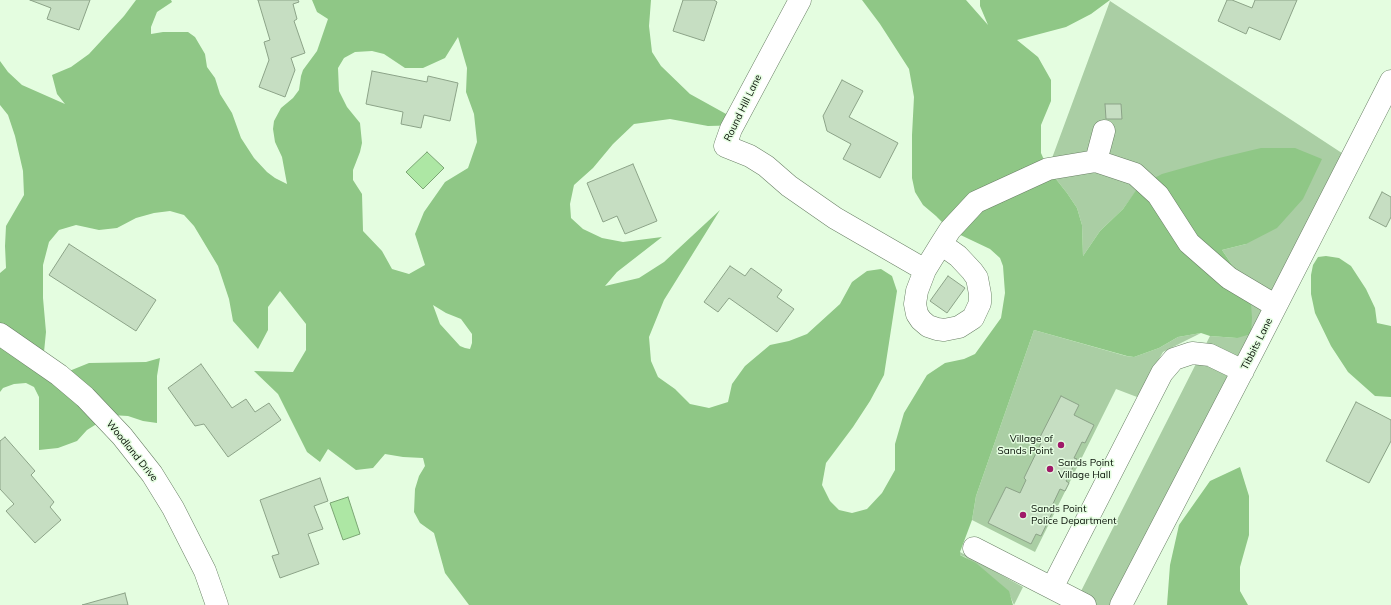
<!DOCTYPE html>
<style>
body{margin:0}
canvas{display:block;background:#e4fde0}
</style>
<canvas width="1391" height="605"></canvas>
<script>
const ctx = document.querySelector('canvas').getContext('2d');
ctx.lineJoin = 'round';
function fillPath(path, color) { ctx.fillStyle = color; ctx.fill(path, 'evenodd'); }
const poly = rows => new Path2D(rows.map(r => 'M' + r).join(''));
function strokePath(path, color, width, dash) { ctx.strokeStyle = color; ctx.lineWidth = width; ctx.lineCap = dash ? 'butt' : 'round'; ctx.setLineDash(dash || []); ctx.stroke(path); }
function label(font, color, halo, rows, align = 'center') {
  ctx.font = font + ' Mulish,sans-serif'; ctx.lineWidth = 3; ctx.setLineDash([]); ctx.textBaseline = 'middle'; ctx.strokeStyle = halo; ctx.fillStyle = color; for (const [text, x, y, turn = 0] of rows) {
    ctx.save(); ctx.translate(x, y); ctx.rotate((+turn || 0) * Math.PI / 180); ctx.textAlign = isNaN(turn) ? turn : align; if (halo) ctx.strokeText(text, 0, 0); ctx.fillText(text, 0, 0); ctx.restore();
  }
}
fillPath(poly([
 [1110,1,1351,159,1120,605,1074,605,1210,336,1237,338,1237,272,1222,250,1246,244,1139,187,1123,209,1100,231,1083,256,1082,225,1077,208,1067,193,1048,169],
 [1034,330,1126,356,1134,357,1159,348,1178,337,1201,333,1163,352,1137,397,1116,389,1035,552,972,520,976,496],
 [960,552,1023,587,1014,605,1008,591,989,575,965,557,960,555]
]), '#aacea4');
fillPath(poly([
 [136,0,171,0,172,2,157,12,151,27,151,34,163,32,188,32,195,37,205,54,207,67,215,78,220,94,232,113,241,138,254,158,267,172,275,178,287,184,282,157,275,142,273,129,274,121,281,108,293,98,299,90,301,76,303,70,317,51,328,19,317,12,312,0,651,0,649,26,652,52,661,66,690,94,746,125,708,126,670,119,634,124,613,144,593,168,574,185,570,204,571,218,583,229,602,238,623,242,662,237,617,272,605,286,639,278,664,262,720,210,664,300,649,337,651,361,658,377,675,389,690,404,709,408,728,402,732,384,745,366,770,345,789,341,807,334,840,304,852,282,867,271,881,269,892,276,897,291,884,375,870,401,853,427,826,463,822,485,830,501,839,510,852,513,867,509,882,493,895,470,895,444,904,413,927,375,945,363,964,359,975,354,1001,318,1005,293,1003,266,1000,258,990,249,950,230,936,216,923,205,915,192,912,178,912,135,914,97,909,69,880,24,862,0,966,0,988,25,980,6,980,0,1110,0,1091,14,1066,27,1017,40,1038,57,1051,80,1051,101,1041,125,1041,153,1048,169,1067,193,1077,208,1082,225,1083,256,1100,231,1123,209,1139,186,1162,174,1219,158,1261,148,1295,148,1322,159,1303,199,1277,228,1246,244,1222,250,1237,272,1251,303,1252,318,1251,334,1237,338,1210,336,1201,333,1178,337,1159,348,1134,357,1127,356,1034,330,976,496,972,520,960,552,960,555,976,563,1009,591,1013,605,469,605,445,573,434,533,420,523,414,512,415,489,419,476,425,466,423,458,403,457,385,454,373,468,356,470,328,449,320,462,307,452,278,394,254,371,293,372,306,350,306,324,280,291,268,307,268,330,258,349,233,321,229,299,218,266,194,226,184,215,170,211,154,213,136,218,117,228,99,230,76,225,59,230,49,242,43,265,43,298,46,332,44,352,47,380,89,363,146,362,160,358,157,376,157,423,143,421,128,416,111,415,87,430,77,441,58,448,39,450,39,397,34,387,26,383,14,384,3,388,0,392,0,273,6,268,5,246,6,226,24,195,23,171,15,136,8,115,0,105,0,61,8,72,22,85,65,104,57,94,52,75,71,67,89,54,124,16],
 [458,37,467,68,466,92,474,114,477,142,468,168,445,182,424,212,415,234,425,265,409,274,392,269,382,251,363,231,362,194,353,180,353,170,360,152,362,143,360,123,347,107,339,91,338,68,344,58,355,52,372,51,384,54,405,68,423,68,445,58],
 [433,305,446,313,461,319,472,334,472,343,470,349,465,348,460,346,440,324],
 [1326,256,1339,258,1351,266,1366,289,1375,308,1377,323,1391,326,1391,397,1375,396,1348,372,1331,346,1315,313,1311,294,1311,275,1313,265,1318,257],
 [1240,467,1249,496,1249,535,1240,567,1240,591,1248,605,1167,605,1170,565,1179,525,1210,481]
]), '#8fc786');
const water = poly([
 [427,152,444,168,423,189,406,172,427,152],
 [348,497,360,534,343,540,330,503,348,497]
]);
fillPath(water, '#ade7a4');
strokePath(water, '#7ba674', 1);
const building = poly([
 [30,0,90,0,79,30,47,19,51,8,30,0],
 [258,0,298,0,299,2,293,4,297,19,294,21,305,53,291,58,295,70,285,97,259,87,269,60,264,42,270,40,258,0],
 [683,0,714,0,717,2,704,41,673,31,683,0],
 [1227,0,1232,0,1252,8,1255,0,1297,0,1280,40,1249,27,1246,34,1218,21,1227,0],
 [372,71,427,82,428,76,458,83,450,121,424,115,421,128,401,124,403,112,366,104,372,71],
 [842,80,863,91,849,117,898,143,880,178,843,159,851,144,827,131,823,116,842,80],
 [1105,104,1121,104,1122,119,1106,119,1105,104],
 [633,164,657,221,625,234,617,216,603,222,587,183,633,164],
 [1382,192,1391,197,1391,217,1386,227,1369,218,1382,192],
 [69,244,156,300,136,331,49,275,69,244],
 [730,266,745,276,751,268,782,290,777,297,794,309,777,332,729,298,718,312,704,302,730,266],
 [948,276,965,288,947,313,930,301,948,276],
 [201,364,232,408,246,399,255,412,269,403,281,420,228,457,204,424,195,426,168,388,201,364],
 [1061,396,1079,405,1074,415,1094,425,1085,443,1082,442,1074,458,1077,459,1066,481,1069,483,1065,491,1060,489,1051,508,1054,509,1041,536,1036,534,1031,544,988,523,1006,487,1020,493,1026,480,1024,478,1041,443,1038,441,1061,396],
 [1356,402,1391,420,1391,441,1369,483,1326,461,1356,402],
 [5,437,35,471,31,475,54,502,50,507,61,520,35,543,6,511,14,504,0,489,0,441,5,437],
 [320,478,328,501,314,506,323,529,308,534,319,564,280,578,272,556,279,554,260,500,320,478],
 [125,593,128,605,82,605,125,593]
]);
fillPath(building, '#c6dec2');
strokePath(building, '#8ca388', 1);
const minor = poly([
 [800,0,731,129,725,146,750,156,766,166,789,186,835,218,925,270],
 [1096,161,1104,131],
 [941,244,958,256,972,271,977,278,980,294,980,303,973,318,959,327,944,330,937,329,928,326,921,320,917,314,915,304,917,291,925,270,941,244,950,230,976,202,1048,169,1096,161,1135,174,1158,195,1189,243,1229,278,1276,306],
 [0,334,59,375,85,397,122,436,152,474,173,508,205,571,217,605],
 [974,548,1052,588],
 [1085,605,1052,588,1162,373,1174,359,1192,353,1210,355,1243,371],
 [1121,605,1253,351,1391,81]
]);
strokePath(minor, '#6a8066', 23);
strokePath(minor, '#fff', 22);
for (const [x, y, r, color] of [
 [1061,445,4,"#9f1968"],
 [1050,469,4,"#9f1968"],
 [1023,515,4,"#9f1968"]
]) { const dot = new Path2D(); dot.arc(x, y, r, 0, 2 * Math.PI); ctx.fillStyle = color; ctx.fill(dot); strokePath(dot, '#e4fde0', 1.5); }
label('10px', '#060e05', '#e4fde0', [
 ["Round Hill Lane",743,108,-64],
 ["Tibbits Lane",1257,344,-63],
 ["Woodland Drive",132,451,51]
]);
label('10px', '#060e05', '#e4fde0', [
 ["Village of",1053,439,"right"],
 ["Sands Point",1053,451,"right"],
 ["Sands Point",1058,463],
 ["Village Hall",1058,475],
 ["Sands Point",1031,509],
 ["Police Department",1031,521]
], 'left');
</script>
